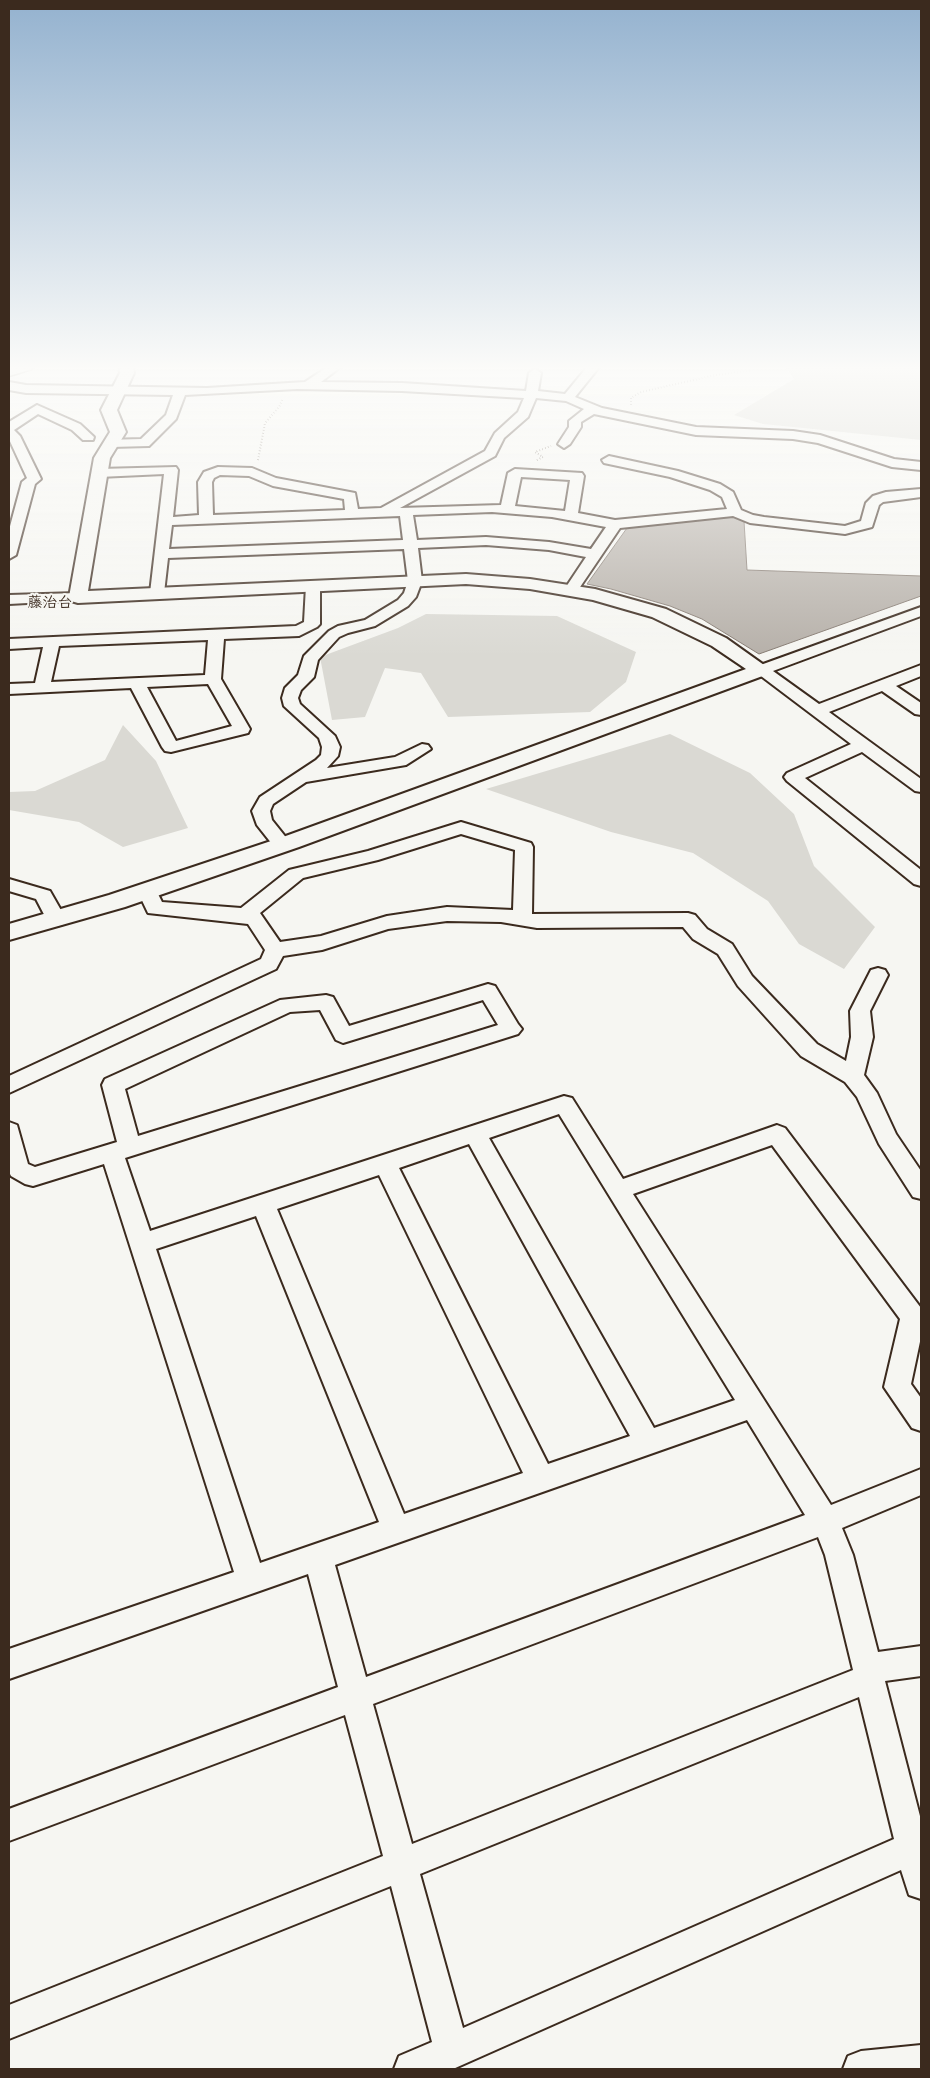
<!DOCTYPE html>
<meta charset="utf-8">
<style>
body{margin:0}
#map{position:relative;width:930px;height:2078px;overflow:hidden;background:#f6f6f2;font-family:"Architects Daughter",sans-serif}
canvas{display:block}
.frame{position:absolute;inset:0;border:10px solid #3b2a1e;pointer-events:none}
</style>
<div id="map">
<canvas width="930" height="2078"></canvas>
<div class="frame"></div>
</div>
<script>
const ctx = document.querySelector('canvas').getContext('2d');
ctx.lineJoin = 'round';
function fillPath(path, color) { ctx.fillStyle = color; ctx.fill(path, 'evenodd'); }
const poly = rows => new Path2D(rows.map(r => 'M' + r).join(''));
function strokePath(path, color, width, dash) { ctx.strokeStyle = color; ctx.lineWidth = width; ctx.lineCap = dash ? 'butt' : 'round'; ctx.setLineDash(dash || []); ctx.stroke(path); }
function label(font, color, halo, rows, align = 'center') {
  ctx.font = font + ' "Architects Daughter","Klee One",sans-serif'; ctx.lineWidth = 4; ctx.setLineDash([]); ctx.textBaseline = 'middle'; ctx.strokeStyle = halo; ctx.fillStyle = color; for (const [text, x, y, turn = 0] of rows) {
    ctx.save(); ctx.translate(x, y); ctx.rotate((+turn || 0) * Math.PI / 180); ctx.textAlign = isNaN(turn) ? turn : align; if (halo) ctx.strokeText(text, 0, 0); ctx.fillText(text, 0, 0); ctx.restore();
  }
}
fillPath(poly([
 [785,366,921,366,921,440,763,424,734,415,794,379],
 [426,614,557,616,636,652,626,682,590,712,448,717,421,673,385,668,365,717,332,720,320,657,398,628],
 [123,725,156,761,188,828,123,847,79,822,9,810,9,792,35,791,105,760],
 [670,734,750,773,794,814,814,866,875,927,844,969,799,944,768,901,693,853,611,832,486,789]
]), '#dad9d3');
const water = poly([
 [734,517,744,521,747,570,921,576,921,596,759,654,702,619,670,606,611,589,587,584,627,528,678,520,734,517]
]);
fillPath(water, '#b6b0a9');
strokePath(water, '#857a71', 1);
const minor = poly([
 [329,366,342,366,321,382,402,383,526,391,529,373,535,369,541,373,538,391,565,394,588,366,600,366,575,397,602,408,696,427,793,431,820,435,894,459,921,462,921,470,892,467,818,443,793,439,696,435,594,414,581,422,581,427,570,444,564,448,558,444,569,427,569,421,584,409,566,401,536,398,528,417,504,438,495,456,400,508,501,505,508,473,515,469,582,473,584,476,578,513,615,520,727,509,722,497,710,490,670,477,604,463,602,460,609,456,678,471,720,484,733,492,741,510,753,515,764,517,845,526,861,521,866,503,873,496,886,492,921,489,921,497,883,502,879,505,872,527,845,534,750,523,733,516,620,528,576,593,571,594,564,590,586,557,549,550,486,545,418,548,422,581,416,597,408,606,375,626,348,633,339,637,318,660,314,677,301,690,298,698,300,704,335,736,340,747,338,756,327,768,395,757,422,744,428,745,431,749,406,765,306,782,273,804,270,811,272,820,292,845,290,849,283,851,276,849,257,825,252,811,260,797,316,760,321,755,322,747,319,738,284,706,282,698,285,688,298,675,304,656,329,631,338,626,365,620,398,600,404,593,408,581,404,549,168,558,164,593,157,597,150,593,164,474,99,477,92,473,99,469,176,467,178,470,173,517,199,515,198,482,204,472,218,467,252,468,276,478,355,493,358,509,381,508,485,451,495,433,518,412,524,398,402,391,297,389,185,395,176,419,149,446,111,447,106,446,105,443,106,440,141,439,166,415,173,395,26,393,9,390,9,382,26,385,207,388,305,382,329,366],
 [220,475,249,476,273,486,344,499,345,510,213,515,212,482,214,478,220,475],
 [521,477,570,480,565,511,515,506,521,477],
 [492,512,552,517,606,527,591,549,549,542,486,537,417,540,413,515,492,512],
 [400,516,403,540,169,549,172,525,400,516],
 [37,405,80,424,94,437,93,440,83,440,72,430,38,414,14,430,20,436,41,479,35,484,16,555,9,559,9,530,22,482,27,478,9,439,9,422,37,405],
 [313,582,320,586,320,624,317,627,299,636,224,639,221,679,250,729,248,733,171,752,165,751,162,747,131,688,9,694,9,684,35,683,43,647,9,649,9,639,296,626,304,622,306,586,313,582],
 [208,640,205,675,51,682,59,646,208,640],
 [208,684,232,726,176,741,147,687,208,684],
 [78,593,85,597,83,600,9,604,9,595,78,593],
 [921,607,921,616,773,671,819,704,921,665,921,676,896,686,921,703,921,715,915,714,882,691,829,712,921,779,921,792,915,791,862,752,805,778,921,870,921,886,914,884,787,781,784,777,787,773,851,744,753,670,755,667,921,607],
 [461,822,531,843,533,847,532,914,688,913,695,915,707,929,732,944,752,976,817,1044,846,1061,851,1037,850,1011,871,970,878,968,885,970,888,975,870,1011,873,1037,864,1075,877,1093,896,1134,921,1171,921,1199,913,1197,879,1144,857,1097,845,1082,801,1056,738,986,718,954,693,939,683,927,537,928,501,922,447,921,388,929,322,950,283,956,276,969,9,1093,9,1076,261,959,265,950,248,924,148,913,137,890,140,886,147,884,154,886,162,902,241,908,289,870,368,851,461,822],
 [461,834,515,850,513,910,447,907,387,916,321,936,280,942,260,913,303,878,378,860,461,834],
 [9,879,50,891,66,919,63,924,56,926,49,924,36,899,9,891,9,879],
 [488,984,495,986,518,1024,522,1029,518,1034,125,1158,150,1231,564,1096,572,1098,623,1179,777,1125,785,1128,921,1308,921,1337,911,1384,921,1398,921,1431,912,1428,884,1387,900,1319,772,1145,633,1194,831,1505,921,1469,921,1495,842,1528,853,1555,878,1652,921,1646,921,1676,885,1681,921,1820,921,1899,909,1895,901,1870,453,2069,394,2069,399,2056,432,2042,391,1886,9,2039,9,2005,383,1856,345,1715,9,1841,9,1809,338,1687,308,1574,9,1679,9,1649,234,1572,104,1164,33,1186,25,1184,11,1176,9,1172,9,1122,17,1125,28,1164,35,1167,117,1142,102,1085,105,1079,280,1000,326,995,333,997,349,1026,488,984],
 [483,1000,498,1025,138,1136,125,1089,290,1012,320,1010,336,1040,343,1043,483,1000],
 [559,1114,735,1400,654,1428,489,1138,559,1114],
 [469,1144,630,1436,548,1464,399,1168,469,1144],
 [379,1175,523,1473,404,1514,277,1209,379,1175],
 [256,1216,379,1522,260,1563,156,1249,256,1216],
 [747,1420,805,1515,366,1677,335,1565,747,1420],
 [818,1537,825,1555,853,1670,412,1844,373,1704,818,1537],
 [859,1697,894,1839,463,2028,420,1874,859,1697],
 [921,2045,921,2069,843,2069,848,2056,861,2051,921,2045]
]);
const tertiary = poly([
 [119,366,133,366,134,373,117,410,126,432,110,458,88,591,466,574,530,579,595,589,666,609,726,638,771,670,768,674,299,847,125,907,9,940,9,924,109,895,283,837,746,669,712,646,652,617,593,600,530,589,466,584,78,603,71,601,69,597,94,458,110,432,101,410,120,373,119,366]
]);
const primary = poly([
 [9,366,35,366,32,369,9,376,9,366]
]);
strokePath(minor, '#3b2a1e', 4);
strokePath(tertiary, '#3b2a1e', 4);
strokePath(primary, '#3b2a1e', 3);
strokePath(poly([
 [631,405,631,398,641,392,716,375,754,370],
 [258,460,265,423,279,407,283,398],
 [537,460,543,457,535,452,551,446]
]), '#3b2a1e', 2, [0.5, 2.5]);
fillPath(minor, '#f6f6f2');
fillPath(tertiary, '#f6f6f2');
fillPath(primary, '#f6f6f2');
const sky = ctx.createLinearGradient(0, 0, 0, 657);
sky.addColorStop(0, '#94b2cf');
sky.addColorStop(0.56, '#fbfbf9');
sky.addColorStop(1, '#fbfbf900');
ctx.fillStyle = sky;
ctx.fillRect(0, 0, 930, 657);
label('bold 15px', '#3b2a1e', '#f6f6f2', [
 ["藤治台",50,604]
]);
</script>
